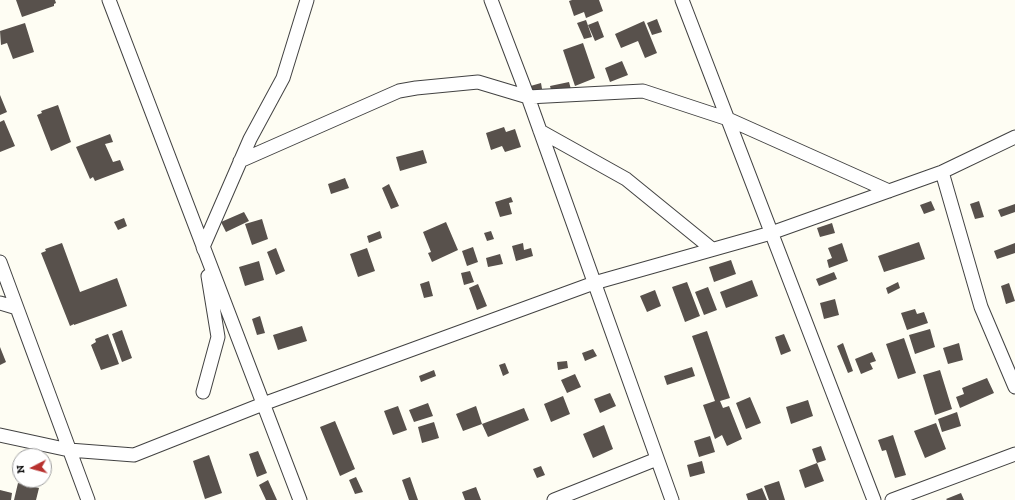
<!DOCTYPE html>
<style>
body{margin:0}
#map{position:relative;width:1015px;height:500px;overflow:hidden;background:#fefdf3;font-family:"Zilla Slab",serif}
canvas{display:block}
.north{position:absolute;left:12px;top:448px;width:40px;height:40px;box-sizing:border-box;background:#fff;border:1px solid #9f9f9f;border-radius:50%;rotate:264deg;font-size:11px;font-weight:700;line-height:16px;text-align:center;color:#0f0f0f}
.north::after{content:'';display:block;margin:auto;width:14px;height:18px;background:#b8312f;clip-path:polygon(50% 0,100% 100%,50% 72%,0 100%)}
</style>
<div id="map">
<canvas width="1015" height="500"></canvas>
<div class="north">N</div>
</div>
<script>
const ctx = document.querySelector('canvas').getContext('2d');
ctx.lineJoin = 'round';
function fillPath(path, color) { ctx.fillStyle = color; ctx.fill(path, 'evenodd'); }
const poly = rows => new Path2D(rows.map(r => 'M' + r).join(''));
function strokePath(path, color, width, dash) { ctx.strokeStyle = color; ctx.lineWidth = width; ctx.lineCap = dash ? 'butt' : 'round'; ctx.setLineDash(dash || []); ctx.stroke(path); }
fillPath(poly([
 [16,0,55,0,56,3,54,4,54,6,22,17],
 [572,0,599,0,603,11,586,18,584,12,574,16,569,1],
 [657,19,662,32,652,35,647,23],
 [586,20,592,37,584,39,577,23],
 [598,21,604,37,595,41,588,25],
 [644,21,657,53,645,58,638,41,621,48,615,34],
 [25,23,34,52,13,59,7,43,1,45,0,31],
 [583,43,595,78,575,86,563,50],
 [622,61,628,75,610,82,605,68],
 [569,82,572,93,553,98,550,86],
 [541,83,544,100,527,87],
 [0,95,7,112,0,115],
 [58,105,71,142,51,151,37,115,42,113,41,111],
 [4,120,15,146,0,152,0,122],
 [504,127,506,132,515,129,521,147,505,152,502,146,491,150,486,133],
 [110,134,113,142,105,144,113,162,120,160,124,170,95,181,93,177,90,179,76,147],
 [423,150,427,163,400,171,396,157],
 [345,178,349,188,331,194,328,184],
 [389,184,399,206,391,209,382,188],
 [511,197,513,202,509,203,512,214,500,217,495,202],
 [931,201,935,210,924,214,920,205],
 [979,201,984,217,975,219,970,204],
 [1015,204,1015,212,1001,217,998,210],
 [244,212,249,221,226,232,221,222],
 [124,218,127,226,118,230,114,222],
 [262,219,268,239,252,245,245,224],
 [446,222,458,250,432,262,428,253,431,252,423,232],
 [832,223,835,233,820,237,817,228],
 [380,231,382,238,369,243,367,236],
 [491,231,494,239,487,241,484,233],
 [919,242,925,259,884,272,878,256],
 [62,243,80,292,117,278,127,306,74,325,74,324,70,326,41,253,46,251,45,249],
 [523,243,524,250,531,248,533,256,516,261,512,246],
 [842,243,848,261,829,268,827,260,832,258,828,248],
 [1015,243,1015,253,997,259,994,251],
 [473,247,478,262,467,266,462,251],
 [276,248,285,271,276,275,267,252],
 [367,248,375,271,358,277,350,254],
 [500,254,503,264,488,267,486,258],
 [731,260,736,274,714,282,709,267],
 [259,261,264,280,245,286,239,267],
 [470,271,474,282,464,285,461,273],
 [834,272,837,279,819,286,816,279],
 [752,280,758,296,726,308,720,292],
 [429,281,433,296,424,298,420,284],
 [687,282,700,316,685,322,672,287],
 [898,282,900,288,888,294,886,288],
 [1009,283,1015,301,1006,304,1001,286],
 [478,284,487,306,477,310,469,288],
 [708,287,717,310,704,315,695,292],
 [655,290,661,306,647,312,640,296],
 [835,299,839,315,824,319,820,303],
 [915,309,917,314,924,312,928,323,907,330,901,313],
 [260,316,265,333,257,335,252,319],
 [302,326,307,341,278,350,273,335],
 [930,329,935,347,915,354,909,335],
 [122,330,132,358,122,362,112,334],
 [707,331,730,398,720,401,723,408,729,406,742,439,727,446,722,435,715,439,703,405,715,401,692,336],
 [108,334,119,364,101,370,91,345,96,342,95,339],
 [784,334,791,351,781,355,775,337],
 [904,338,916,373,898,379,886,344],
 [843,343,853,371,848,373,837,346],
 [959,343,963,360,948,364,943,348],
 [0,347,6,362,0,365],
 [593,349,597,356,585,361,582,353],
 [872,352,876,361,870,363,873,369,861,374,855,359],
 [567,361,568,368,558,370,557,362],
 [505,363,509,373,503,376,499,365],
 [692,367,695,376,667,385,664,376],
 [434,370,436,376,421,382,419,376],
 [940,370,952,409,935,415,923,375],
 [575,374,581,387,567,393,561,380],
 [987,378,994,393,960,408,956,397,964,394,962,388],
 [610,393,616,406,600,413,594,399],
 [563,396,570,414,551,422,544,404],
 [750,397,761,423,746,429,736,403],
 [808,400,813,416,791,424,786,407],
 [428,403,433,416,414,422,409,410],
 [398,406,407,430,393,435,384,411],
 [476,406,482,424,463,431,456,414],
 [524,408,529,420,488,437,482,424],
 [957,412,961,426,942,432,938,419],
 [335,421,355,469,340,476,320,427],
 [434,422,439,438,422,443,418,427],
 [936,423,946,449,925,458,914,431],
 [604,425,613,449,593,458,583,434],
 [893,435,906,475,895,478,886,450,882,451,878,440],
 [710,436,715,452,699,457,694,441],
 [821,446,826,460,817,463,812,449],
 [258,451,267,473,257,477,249,454],
 [209,455,222,493,205,499,193,461],
 [702,461,705,473,690,477,687,465],
 [817,463,824,481,805,488,799,470],
 [541,466,545,475,537,478,533,469],
 [356,477,363,492,355,494,349,480],
 [410,477,418,500,409,500,402,480],
 [268,480,277,500,266,500,259,485],
 [779,481,785,500,769,500,764,486],
 [18,483,39,488,36,500,14,500],
 [476,487,481,500,465,500,462,492],
 [762,488,767,500,748,500,746,494],
 [0,490,12,493,11,500,0,500],
 [961,493,964,500,947,500,946,499]
]), '#58514c');
const minor = poly([
 [109,0,300,500],
 [491,0,528,97,672,500],
 [682,0,874,500],
 [540,131,626,179,712,249],
 [240,161,399,91,416,88,478,82,528,97,643,91,728,119,889,191],
 [942,172,981,307,1015,387],
 [204,250,203,247,250,139,283,78,307,0],
 [0,262,88,500],
 [0,303,17,308],
 [203,392,218,337,208,276],
 [0,435,69,450,134,455,263,404,594,283,771,233,942,172,1015,137],
 [554,500,657,459],
 [892,500,1015,454]
]);
strokePath(minor, '#424242', 15);
strokePath(minor, '#fff', 13);
</script>
